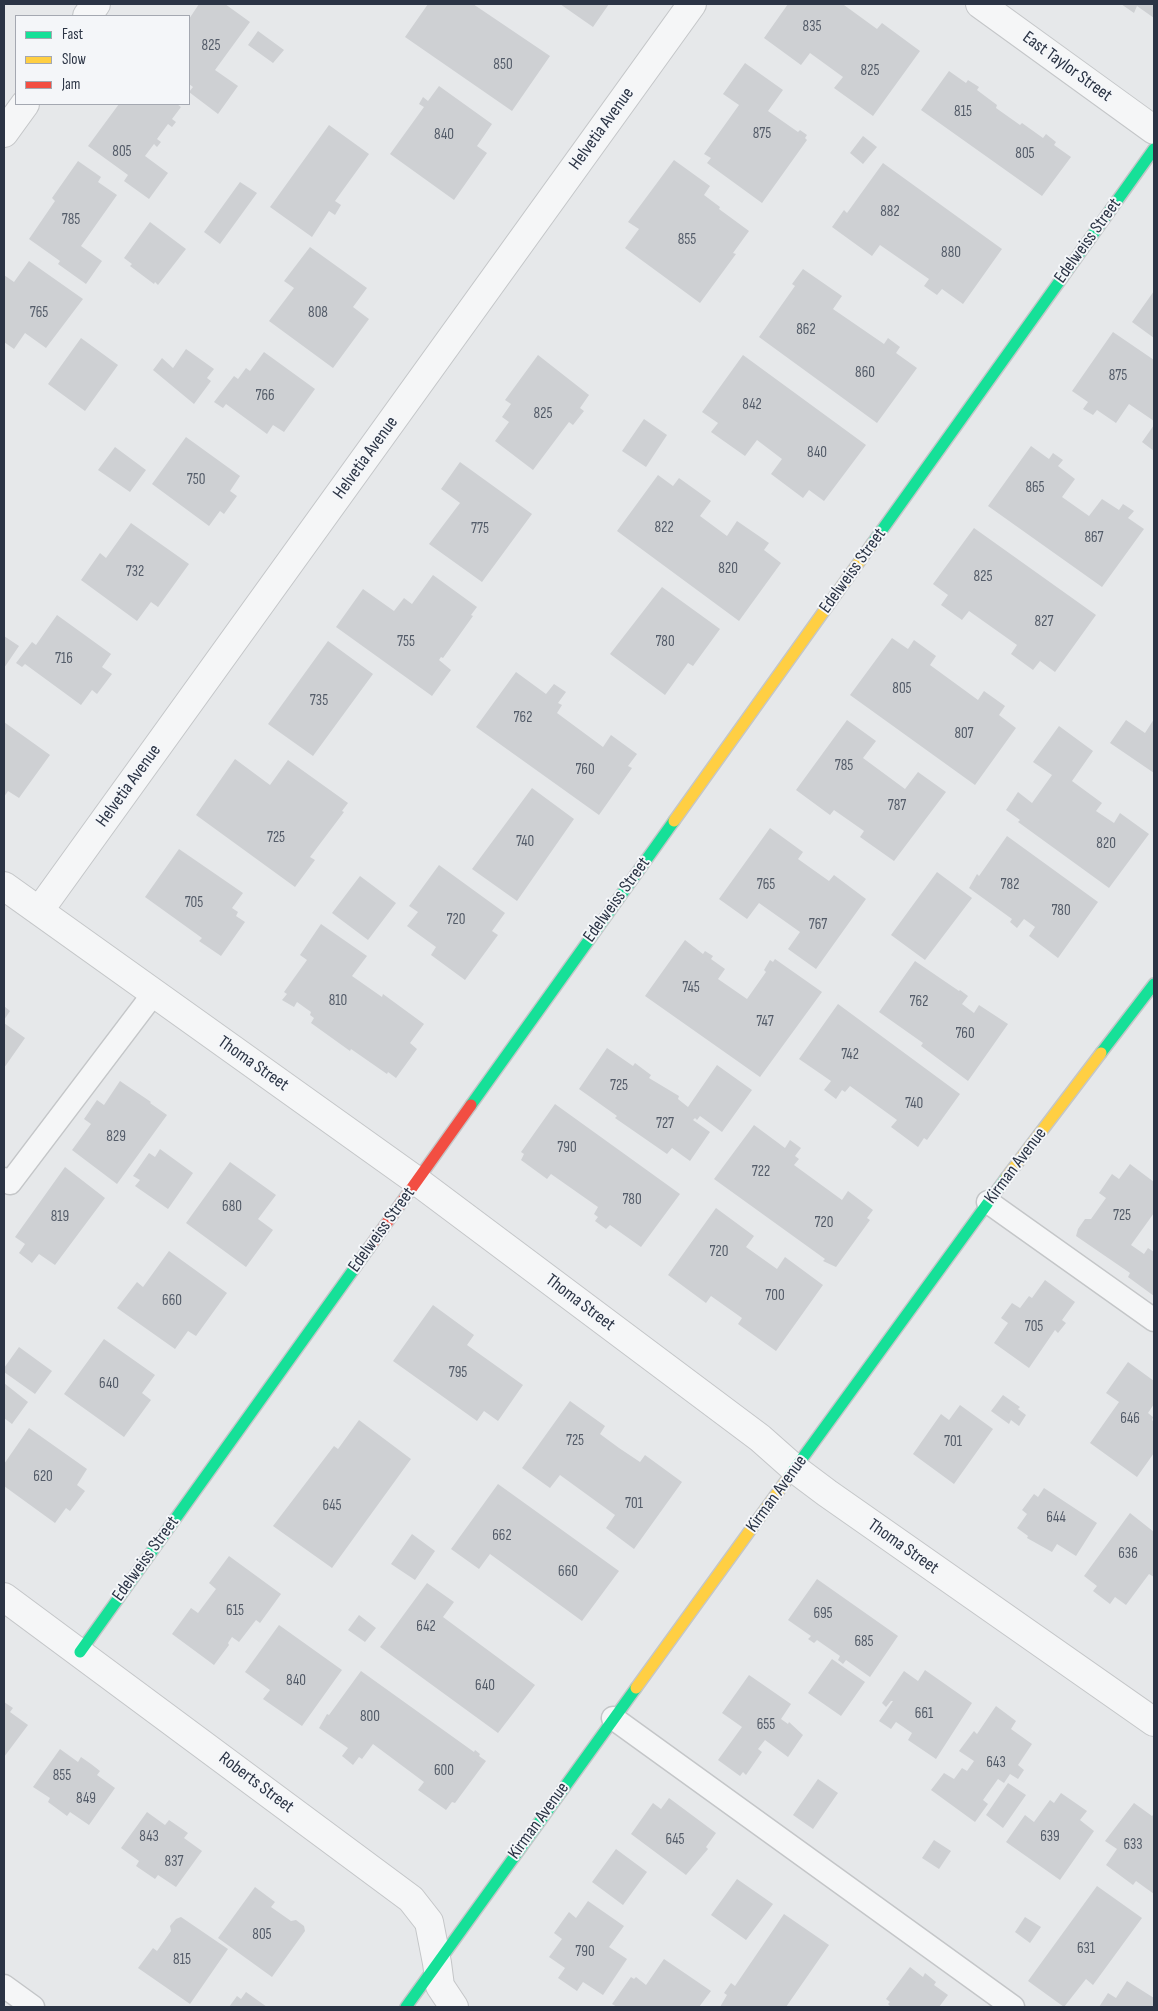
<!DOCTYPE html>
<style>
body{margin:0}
#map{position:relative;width:1158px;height:2011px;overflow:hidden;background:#e6e8ea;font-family:"Sofia Sans Condensed",sans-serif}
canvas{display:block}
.frame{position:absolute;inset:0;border:5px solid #2b3445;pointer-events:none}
.legend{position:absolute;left:15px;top:15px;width:175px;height:90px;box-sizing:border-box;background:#f4f6f9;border:1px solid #a4a8b1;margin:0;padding:6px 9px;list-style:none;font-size:15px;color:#2b3445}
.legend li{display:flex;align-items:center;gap:10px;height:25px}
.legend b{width:25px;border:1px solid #a4a8b1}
</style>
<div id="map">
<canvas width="1158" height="2011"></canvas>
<div class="frame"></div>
<ul class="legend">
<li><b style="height:6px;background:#16e098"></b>Fast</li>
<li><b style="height:6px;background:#ffcf43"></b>Slow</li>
<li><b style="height:6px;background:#f24e42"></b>Jam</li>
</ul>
</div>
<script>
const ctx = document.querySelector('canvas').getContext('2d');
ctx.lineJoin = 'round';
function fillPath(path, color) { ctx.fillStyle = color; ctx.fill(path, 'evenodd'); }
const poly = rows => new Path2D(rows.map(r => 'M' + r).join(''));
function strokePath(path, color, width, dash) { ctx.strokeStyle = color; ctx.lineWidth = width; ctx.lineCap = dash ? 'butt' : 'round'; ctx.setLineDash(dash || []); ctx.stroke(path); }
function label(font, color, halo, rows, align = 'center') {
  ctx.font = font + ' "Sofia Sans Condensed",sans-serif'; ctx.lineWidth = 4; ctx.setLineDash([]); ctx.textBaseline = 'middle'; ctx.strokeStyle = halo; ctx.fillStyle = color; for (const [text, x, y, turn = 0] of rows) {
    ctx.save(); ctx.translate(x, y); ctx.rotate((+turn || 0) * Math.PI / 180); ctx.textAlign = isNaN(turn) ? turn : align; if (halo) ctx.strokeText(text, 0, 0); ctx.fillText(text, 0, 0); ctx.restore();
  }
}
fillPath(poly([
 [199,4,225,4,250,22,215,70,238,86,218,114,189,92,193,87,189,84,189,19],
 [428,4,473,4,550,56,512,111,405,37],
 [560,4,609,4,593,27],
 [788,4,845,4,844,5,877,29,882,23,920,51,873,116,834,88,843,77,810,53,801,65,764,38],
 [1121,4,1154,4,1154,18,1137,6,1134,13],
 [258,31,284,50,273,63,248,45],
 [745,63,783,90,768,111,798,132,800,130,807,135,805,138,807,140,762,203,707,163,711,158,704,154,739,105,723,94],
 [949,71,966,83,968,80,979,87,977,90,997,105,996,108,1020,125,1022,123,1043,138,1046,134,1056,142,1054,145,1071,157,1042,196,921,110],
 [439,86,492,124,477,146,487,153,454,200,390,154,424,107,419,104,423,97,428,101],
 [119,104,177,104,181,107,172,119,176,122,172,127,168,124,157,139,161,142,157,147,154,144,145,156,168,173,149,199,124,181,128,175,88,146],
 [329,125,369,154,335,201,341,205,335,215,329,211,312,237,270,207],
 [863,136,877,147,863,164,850,153],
 [674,160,710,186,704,195,720,207,719,209,749,231,733,253,736,254,700,303,625,248,639,229,628,222],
 [78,161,101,177,98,182,117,195,81,246,102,261,86,284,58,264,60,261,29,239,55,201,52,198],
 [883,163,1002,249,963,304,942,289,937,295,924,286,929,279,880,245,872,256,832,227,844,210,847,213],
 [240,182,257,193,220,244,204,232],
 [150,222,186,249,158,285,155,282,154,284,130,266,132,264,124,258],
 [310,247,367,288,353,307,369,319,333,368,269,321,294,288,284,281],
 [29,261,83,299,46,348,25,333,14,349,4,342,4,275,14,282],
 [803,269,842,296,833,309,884,344,888,338,900,347,896,353,917,368,877,423,759,337,795,286,792,284],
 [1154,291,1154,338,1132,322],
 [1113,332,1154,360,1154,421,1129,404,1116,423,1097,410,1093,415,1083,409,1088,402,1072,391],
 [81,338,118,365,85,411,48,384],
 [186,349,214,369,207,378,211,381,194,404,153,370,162,358,173,368],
 [264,352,315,389,284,432,273,425,267,434,226,404,223,408,214,402,234,376,238,379,246,368,250,371],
 [538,355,589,395,580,408,584,411,573,425,569,422,533,470,495,441,509,422,502,417,511,404,505,400],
 [743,355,866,445,824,501,809,490,803,498,771,474,782,459,757,440,745,456,711,432,718,423,702,412],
 [644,419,667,435,646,467,622,451],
 [1154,425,1154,451,1142,442],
 [186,437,240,476,230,491,237,496,224,514,220,511,209,526,152,484],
 [1031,446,1049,459,1053,453,1063,460,1058,466,1075,479,1062,497,1089,516,1102,499,1119,510,1123,504,1134,511,1128,518,1144,529,1102,587,988,506],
 [115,447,146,470,130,492,98,470],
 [460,462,532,514,482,582,429,544,460,503,441,489],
 [658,475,673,486,679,478,711,501,700,516,727,536,737,521,769,543,764,550,781,563,739,621,617,531],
 [131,523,189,564,158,607,151,602,137,621,81,580,100,553,106,558],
 [974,528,1096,615,1055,672,1040,661,1033,670,1011,654,1017,645,969,611,962,620,941,605,948,595,933,584],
 [433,575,477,607,471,615,473,616,443,658,441,657,439,660,451,670,432,696,336,627,363,589,394,611,404,598,412,604],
 [662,587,720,629,693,666,688,663,665,695,610,654],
 [57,615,111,654,102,667,112,674,97,694,92,690,81,705,25,664,22,667,16,663,32,642,36,645],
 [4,636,19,646,4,668],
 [892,638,908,649,914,640,936,656,930,665,978,700,984,691,1005,706,999,715,1016,728,975,785,850,695],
 [328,641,373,674,313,756,268,724],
 [516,672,546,694,554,684,566,692,558,703,562,705,557,713,603,747,611,735,637,754,628,766,632,768,599,815,476,727],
 [1154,719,1154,773,1110,743,1126,720,1145,733],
 [847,720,876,741,863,758,905,789,918,772,946,792,894,861,860,837,864,831,834,810,830,815,796,790],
 [4,722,50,755,19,798,8,791,4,797],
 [1059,726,1093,751,1072,781,1102,803,1096,811,1114,823,1120,813,1149,834,1109,888,1018,822,1020,820,1006,810,1018,792,1032,803,1052,775,1033,762],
 [235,759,270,785,288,760,348,803,342,811,344,812,310,857,315,860,295,887,196,815],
 [532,788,574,819,517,901,472,869],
 [770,828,803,852,798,859,829,881,834,875,866,899,816,969,788,949,800,932,759,903,747,919,719,899],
 [1007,836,1098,902,1058,958,1029,936,1035,927,1024,919,1017,928,1010,922,1012,919,969,888,977,874,979,876],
 [179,849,243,893,232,908,238,912,236,916,245,922,221,956,199,941,202,938,145,897],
 [439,865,505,913,492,931,498,935,465,980,431,955,436,947,407,926,418,912,409,906],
 [937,872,972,898,925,960,891,935],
 [360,876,396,903,368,940,332,913],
 [321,924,367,956,352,976,382,997,383,994,424,1024,410,1043,417,1049,396,1078,388,1072,387,1074,351,1049,350,1051,311,1023,314,1018,310,1015,311,1012,297,1002,294,1007,282,1000,287,994,284,992,307,960,300,955],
 [685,940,703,954,705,951,713,956,711,959,725,969,718,979,747,999,766,972,764,970,770,960,773,962,775,959,822,992,760,1077,645,996],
 [915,961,959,991,960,990,968,996,962,1004,974,1013,979,1005,1008,1024,968,1081,921,1046,923,1043,879,1012],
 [838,1004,960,1094,927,1140,924,1138,918,1147,891,1127,897,1120,850,1086,845,1092,842,1090,836,1099,824,1090,831,1081,799,1059],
 [4,1006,10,1011,4,1020],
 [4,1023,25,1038,4,1068],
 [607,1048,633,1066,635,1063,651,1075,649,1078,679,1096,678,1099,688,1107,717,1065,752,1090,722,1132,700,1116,697,1120,695,1118,693,1120,710,1132,690,1161,672,1148,667,1154,615,1118,617,1116,579,1089],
 [120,1081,151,1102,150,1103,167,1115,117,1184,72,1150,91,1124,84,1119,97,1100,104,1105],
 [555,1104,680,1194,641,1247,610,1225,606,1229,595,1221,598,1217,594,1214,598,1207,551,1174,547,1179,521,1160,524,1154,521,1152],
 [754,1125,785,1148,790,1140,801,1148,795,1156,799,1159,794,1165,842,1200,848,1191,873,1210,867,1218,870,1220,836,1267,823,1261,825,1259,714,1179],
 [160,1149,193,1173,168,1209,135,1186,140,1180,133,1176,149,1153,155,1157],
 [230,1162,276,1195,258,1219,273,1230,246,1267,186,1223],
 [1130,1164,1154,1182,1154,1213,1131,1245,1144,1254,1148,1248,1154,1252,1154,1296,1128,1277,1130,1273,1076,1236,1078,1229,1085,1219,1091,1219,1106,1198,1099,1193,1112,1174,1119,1179],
 [65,1167,105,1198,55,1265,39,1254,32,1263,19,1253,25,1244,15,1237],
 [716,1208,754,1236,746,1247,777,1269,785,1257,823,1285,776,1351,738,1324,742,1318,711,1296,706,1303,668,1275],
 [169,1251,227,1293,196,1336,188,1331,175,1349,117,1308,137,1282,143,1287],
 [1045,1280,1075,1302,1062,1320,1066,1323,1058,1333,1055,1330,1029,1368,994,1343,1008,1323,1001,1318,1012,1303,1020,1308,1029,1296,1032,1298],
 [433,1305,474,1335,467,1345,523,1385,498,1421,484,1411,477,1421,393,1361],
 [104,1339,155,1375,142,1393,151,1400,124,1437,64,1394],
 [19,1347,52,1371,35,1394,4,1372,4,1368],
 [1128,1362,1154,1381,1154,1404,1148,1413,1153,1417,1152,1420,1154,1422,1154,1453,1137,1477,1090,1443,1119,1402,1106,1393],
 [4,1383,28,1402,12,1424,4,1418],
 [1003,1395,1020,1407,1018,1409,1026,1415,1019,1426,1011,1420,1009,1424,991,1411],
 [570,1401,605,1426,600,1434,619,1448,640,1462,645,1455,682,1482,634,1549,606,1528,615,1515,560,1475,550,1488,522,1468],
 [960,1405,993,1429,954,1484,913,1454,941,1414,949,1420],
 [359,1420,411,1459,332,1568,273,1526,334,1446,338,1449],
 [29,1428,87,1469,77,1485,85,1491,70,1511,66,1508,55,1523,4,1486,4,1464],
 [498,1484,619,1571,582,1621,490,1554,479,1569,451,1549],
 [1044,1488,1097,1523,1076,1556,1057,1544,1052,1552,1027,1538,1028,1536,1017,1528,1027,1514,1022,1510,1034,1494,1038,1497],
 [1130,1513,1154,1532,1154,1577,1149,1574,1126,1605,1115,1597,1110,1604,1093,1591,1097,1586,1084,1576],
 [412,1534,435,1551,415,1580,391,1564],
 [229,1556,281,1594,260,1623,256,1620,239,1642,232,1637,228,1643,229,1645,214,1665,172,1634,191,1608,198,1613,216,1589,209,1583],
 [817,1579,898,1636,870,1677,846,1660,843,1664,838,1660,840,1656,817,1640,814,1643,808,1639,811,1636,788,1620],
 [427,1583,454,1602,443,1617,535,1685,498,1733,380,1647],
 [359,1615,376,1628,365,1642,348,1630],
 [279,1625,342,1670,302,1726,263,1699,270,1690,245,1672],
 [832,1659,865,1682,841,1716,808,1693],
 [925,1670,972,1703,936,1759,908,1740,912,1733,896,1722,891,1729,879,1721,893,1701,891,1701,886,1707,882,1703,904,1671,918,1681],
 [361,1671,474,1752,475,1750,480,1754,479,1756,486,1761,455,1803,452,1802,446,1810,418,1790,424,1782,373,1744,362,1759,359,1757,353,1765,342,1756,348,1748,319,1728,327,1714,329,1715],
 [749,1675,791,1704,781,1719,788,1724,789,1722,803,1735,788,1757,765,1740,758,1749,762,1752,746,1775,743,1772,740,1776,718,1760,742,1727,722,1713],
 [4,1702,13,1708,10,1712,28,1725,4,1757],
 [996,1706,1016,1721,1011,1729,1032,1744,1018,1765,1024,1770,1018,1779,1010,1774,1004,1783,998,1779,983,1800,988,1804,975,1822,931,1790,944,1773,954,1779,962,1768,967,1771,974,1761,959,1751,974,1731,977,1734],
 [60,1749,78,1762,81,1757,91,1764,100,1771,97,1775,115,1788,89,1825,70,1812,67,1816,48,1802,50,1798,33,1787],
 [818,1779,838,1793,813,1829,793,1815],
 [1008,1783,1026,1795,1003,1828,986,1815],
 [1061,1793,1087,1811,1080,1820,1094,1831,1060,1880,1006,1842,1025,1815,1034,1822,1050,1800,1054,1803],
 [669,1798,716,1833,706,1847,708,1849,686,1875,631,1834,653,1803,661,1809],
 [1134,1803,1152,1816,1154,1814,1154,1894,1136,1881,1133,1885,1106,1865,1117,1849,1105,1841],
 [147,1812,165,1825,169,1820,188,1833,184,1838,202,1851,176,1887,158,1875,155,1879,136,1866,139,1861,121,1848],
 [934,1840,951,1851,939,1869,922,1858],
 [616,1849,647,1872,623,1905,592,1882],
 [737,1879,773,1904,746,1940,711,1915],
 [1097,1886,1142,1918,1093,1985,1086,1979,1064,2007,1028,1981],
 [255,1887,275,1902,271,1907,291,1921,296,1920,304,1926,305,1931,272,1977,218,1938],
 [588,1901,624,1926,609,1947,627,1959,603,1995,583,1982,577,1991,558,1978,565,1968,549,1957,562,1939,554,1933,569,1912,576,1918],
 [784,1914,829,1945,786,2007,720,2007,727,1995,724,1993,731,1983,735,1986],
 [181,1917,228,1949,190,2004,138,1968,153,1948,157,1951,171,1931,170,1926,176,1919],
 [1025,1917,1041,1927,1030,1943,1015,1932],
 [664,1959,711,1991,699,2007,617,2007,612,2004,631,1977,634,1979,636,1977,646,1985],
 [910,1967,923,1977,925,1973,936,1982,934,1985,948,1995,939,2007,891,2007,888,2004,890,2002,886,1999],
 [1127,1981,1154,1998,1154,2007,1099,2007,1108,1993,1116,1998],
 [246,1992,267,2007,229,2007,237,1996,241,1999]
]), '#ced0d3');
const lane = poly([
 [4,1179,10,1183,154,993],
 [988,1202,1154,1320],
 [613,1718,1013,2007],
 [4,1986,33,2007]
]);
const street = poly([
 [980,4,1154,130],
 [87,16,96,4],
 [4,133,25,104],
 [4,886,417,1181,760,1438,795,1469,827,1493,1154,1722],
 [39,911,692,4],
 [4,1597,411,1899,429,1922,437,1963,440,1986,454,2007]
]);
const fast = poly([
 [872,544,1154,149],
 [1101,1053,1154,984],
 [471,1105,674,821],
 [788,1478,1006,1178],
 [80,1652,369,1248],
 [406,2007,636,1688]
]);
const slow = poly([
 [674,821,872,544],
 [1006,1178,1101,1053],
 [636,1688,788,1478]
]);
const jam = poly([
 [369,1248,471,1105]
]);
strokePath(lane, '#c4c6c8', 25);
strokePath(street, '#c4c6c8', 30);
strokePath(fast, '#c4c6c8', 14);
strokePath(slow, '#c4c6c8', 14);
strokePath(jam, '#c4c6c8', 14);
strokePath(lane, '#f5f6f7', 22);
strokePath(street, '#f5f6f7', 28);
strokePath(fast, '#16e098', 11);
strokePath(slow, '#ffcf43', 11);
strokePath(jam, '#f24e42', 11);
label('15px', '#545c69', null, [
 ["835",812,27],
 ["825",211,46],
 ["850",503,65],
 ["825",870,71],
 ["815",963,112],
 ["875",762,134],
 ["840",444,135],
 ["805",122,152],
 ["805",1025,154],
 ["882",890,212],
 ["785",71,220],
 ["855",687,240],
 ["880",951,253],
 ["765",39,313],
 ["808",318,313],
 ["862",806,330],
 ["860",865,373],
 ["875",1118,376],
 ["766",265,396],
 ["842",752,405],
 ["825",543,414],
 ["840",817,453],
 ["750",196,480],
 ["865",1035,488],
 ["822",664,528],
 ["775",480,529],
 ["867",1094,538],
 ["820",728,569],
 ["732",135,572],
 ["825",983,577],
 ["827",1044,622],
 ["755",406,642],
 ["780",665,642],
 ["716",64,659],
 ["805",902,689],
 ["735",319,701],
 ["762",523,718],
 ["807",964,734],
 ["785",844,766],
 ["760",585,770],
 ["787",897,806],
 ["725",276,838],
 ["740",525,842],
 ["820",1106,844],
 ["765",766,885],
 ["782",1010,885],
 ["705",194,903],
 ["780",1061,911],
 ["720",456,920],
 ["767",818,925],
 ["745",691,988],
 ["810",338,1001],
 ["762",919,1002],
 ["747",765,1022],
 ["760",965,1034],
 ["742",850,1055],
 ["725",619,1086],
 ["740",914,1104],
 ["727",665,1124],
 ["829",116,1137],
 ["790",567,1148],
 ["722",761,1172],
 ["780",632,1200],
 ["680",232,1207],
 ["725",1122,1216],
 ["819",60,1217],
 ["720",824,1223],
 ["720",719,1252],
 ["700",775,1296],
 ["660",172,1301],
 ["705",1034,1327],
 ["795",458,1373],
 ["640",109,1384],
 ["646",1130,1419],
 ["725",575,1441],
 ["701",953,1442],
 ["620",43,1477],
 ["701",634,1504],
 ["645",332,1506],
 ["644",1056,1518],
 ["662",502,1536],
 ["636",1128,1554],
 ["660",568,1572],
 ["615",235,1611],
 ["695",823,1614],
 ["642",426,1627],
 ["685",864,1642],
 ["840",296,1681],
 ["640",485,1686],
 ["661",924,1714],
 ["800",370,1717],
 ["655",766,1725],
 ["643",996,1763],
 ["600",444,1771],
 ["855",62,1776],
 ["849",86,1799],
 ["843",149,1837],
 ["639",1050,1837],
 ["645",675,1840],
 ["633",1133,1845],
 ["837",174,1862],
 ["805",262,1935],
 ["631",1086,1949],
 ["790",585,1952],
 ["815",182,1960]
]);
label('18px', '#2b3445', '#f4f6f9', [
 ["East Taylor Street",1067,67,36],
 ["Helvetia Avenue",602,129,-54],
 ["Edelweiss Street",1088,241,-54],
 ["Helvetia Avenue",366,458,-54],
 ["Edelweiss Street",853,571,-54],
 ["Helvetia Avenue",129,786,-54],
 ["Edelweiss Street",617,900,-54],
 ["Thoma Street",253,1064,35],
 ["Kirman Avenue",1016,1166,-53],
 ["Edelweiss Street",382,1230,-54],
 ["Thoma Street",580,1303,37],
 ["Kirman Avenue",777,1494,-54],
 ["Thoma Street",903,1547,35],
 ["Edelweiss Street",146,1559,-54],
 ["Roberts Street",256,1783,37],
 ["Kirman Avenue",539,1821,-54]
]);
</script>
